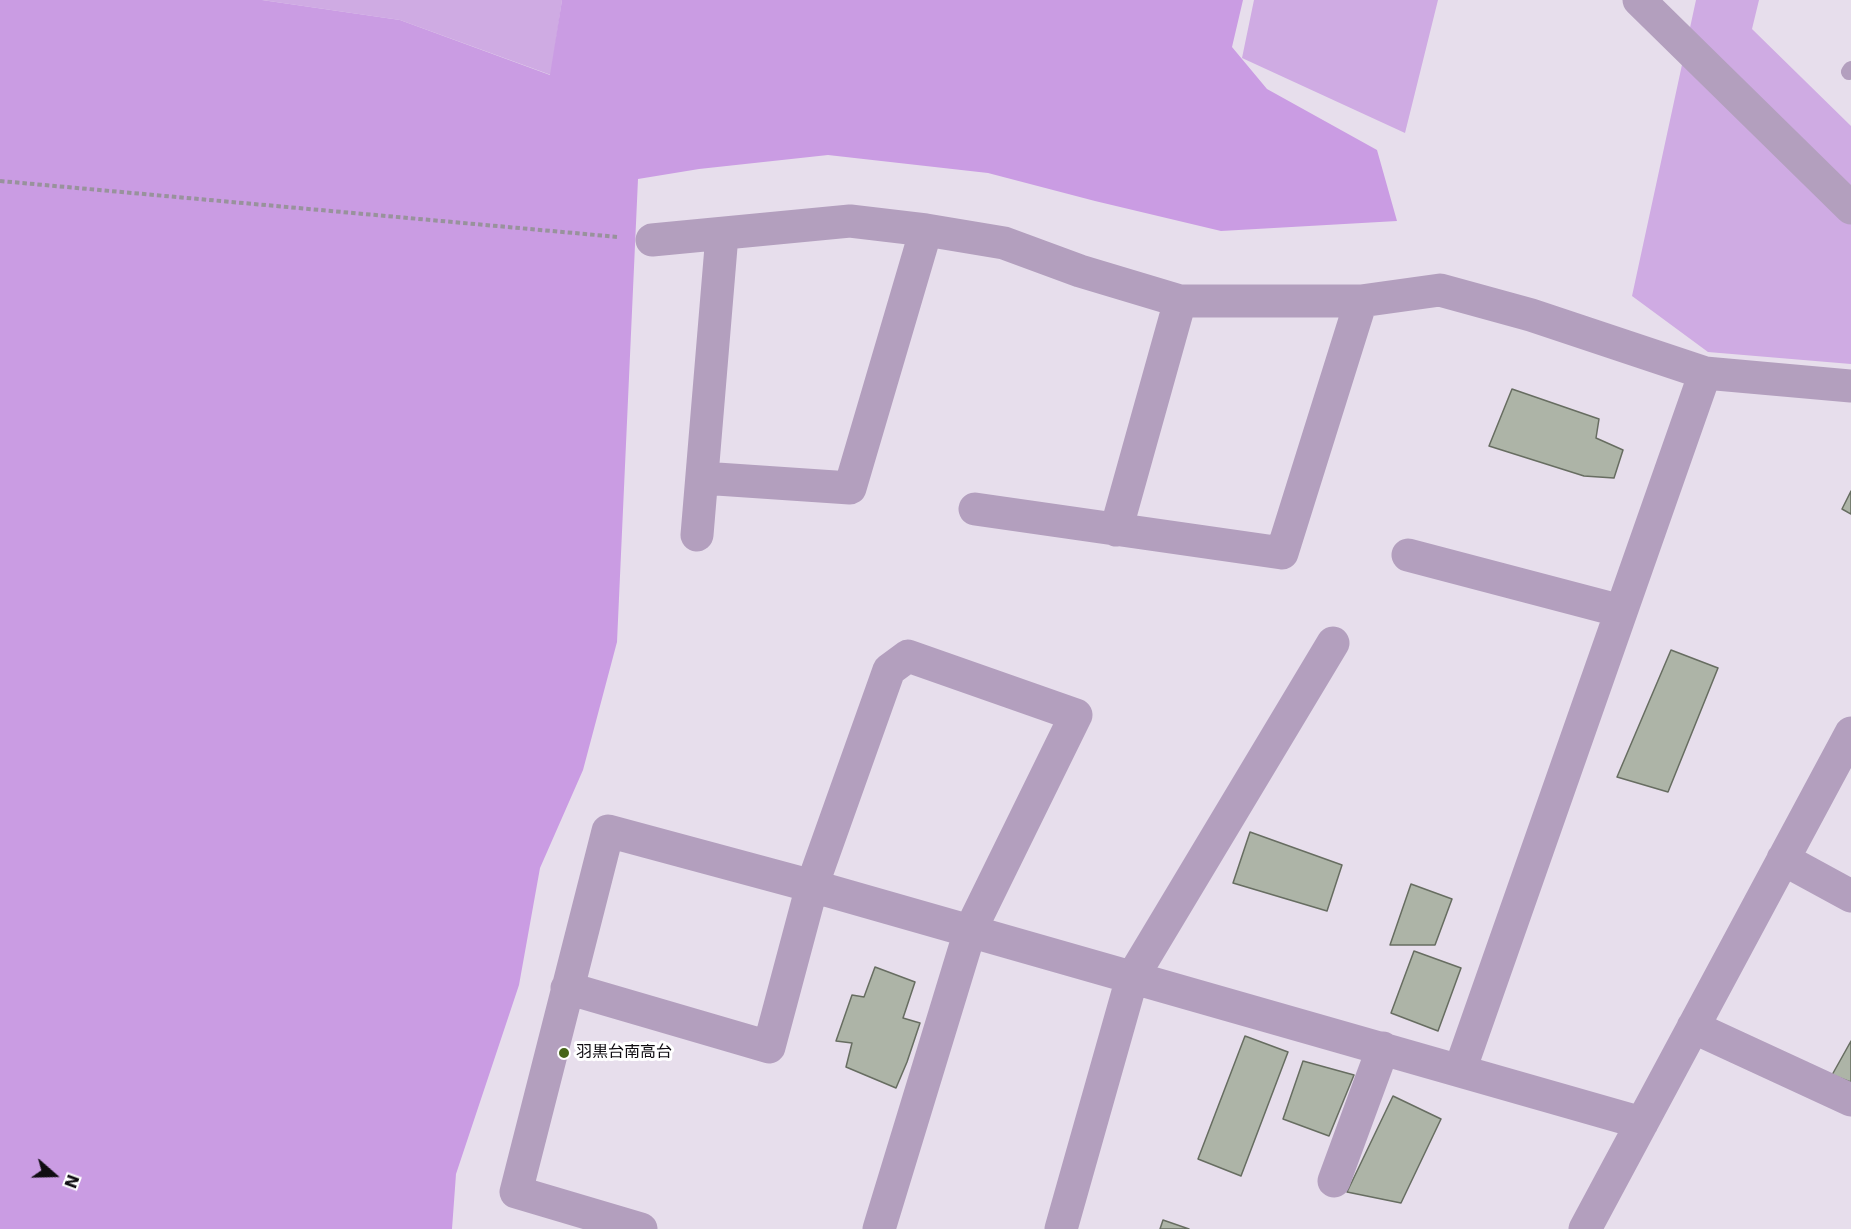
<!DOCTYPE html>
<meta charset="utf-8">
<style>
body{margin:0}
#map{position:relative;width:1851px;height:1229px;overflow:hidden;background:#e7deec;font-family:"DejaVu Sans",sans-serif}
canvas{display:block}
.north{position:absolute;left:24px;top:1145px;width:60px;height:60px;-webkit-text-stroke:4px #fff;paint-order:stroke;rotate:110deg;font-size:16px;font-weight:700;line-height:24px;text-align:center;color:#100d12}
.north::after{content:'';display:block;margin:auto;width:21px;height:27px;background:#100d12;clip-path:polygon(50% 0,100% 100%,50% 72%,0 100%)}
</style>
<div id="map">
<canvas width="1851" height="1229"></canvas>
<div class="north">N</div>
</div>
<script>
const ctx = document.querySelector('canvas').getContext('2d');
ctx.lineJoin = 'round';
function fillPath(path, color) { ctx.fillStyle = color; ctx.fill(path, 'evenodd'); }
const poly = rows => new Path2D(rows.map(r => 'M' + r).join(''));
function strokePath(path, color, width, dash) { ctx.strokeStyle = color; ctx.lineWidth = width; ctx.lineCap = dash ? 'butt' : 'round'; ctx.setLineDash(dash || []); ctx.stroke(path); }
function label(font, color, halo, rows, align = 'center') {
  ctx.font = font + ' "DejaVu Sans","Noto Sans JP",sans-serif'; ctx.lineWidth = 6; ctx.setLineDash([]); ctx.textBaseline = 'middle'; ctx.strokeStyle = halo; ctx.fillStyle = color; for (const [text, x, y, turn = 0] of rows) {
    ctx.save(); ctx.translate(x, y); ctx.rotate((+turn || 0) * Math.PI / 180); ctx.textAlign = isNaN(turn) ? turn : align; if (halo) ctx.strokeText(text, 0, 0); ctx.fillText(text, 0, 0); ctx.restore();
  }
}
fillPath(poly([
 [262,0,562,0,551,75,400,20],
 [1254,0,1438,0,1405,133,1242,58],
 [1696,0,1759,0,1752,29,1851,126,1851,364,1708,352,1632,296]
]), '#cfabe3');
fillPath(poly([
 [0,0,262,0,400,20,550,75,562,0,1243,0,1232,47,1267,89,1377,150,1397,221,1221,231,1095,201,988,173,828,155,699,169,638,179,617,642,583,770,540,868,519,985,456,1174,452,1229,0,1229]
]), '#ca9ce3');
const building = poly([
 [1512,389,1599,419,1596,438,1623,450,1614,478,1584,476,1489,446,1512,389],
 [1851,491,1851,514,1842,509,1851,491],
 [1671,650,1718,668,1668,792,1617,777,1671,650],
 [1250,832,1342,865,1327,911,1233,883,1250,832],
 [1411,884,1452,899,1435,945,1390,945,1411,884],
 [1414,951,1461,968,1438,1031,1391,1013,1414,951],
 [875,967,915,982,903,1018,920,1023,907,1062,896,1088,846,1067,852,1043,836,1041,852,995,864,997,875,967],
 [1245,1036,1288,1052,1241,1176,1198,1159,1245,1036],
 [1851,1041,1851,1082,1832,1075,1851,1041],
 [1303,1061,1354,1075,1329,1136,1283,1119,1303,1061],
 [1393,1096,1441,1119,1401,1203,1347,1192,1393,1096],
 [1163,1220,1189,1229,1160,1229,1163,1220]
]);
fillPath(building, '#adb4a7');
strokePath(building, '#676d61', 1.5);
strokePath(poly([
 [0,181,618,237]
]), '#98929c', 4, [4.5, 3]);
strokePath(poly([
 [1849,72,1851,69]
]), '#b39fbe', 16);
strokePath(poly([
 [1639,0,1851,208],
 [652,240,850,221,926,230,1004,243,1080,271,1180,301,1361,301,1440,290,1531,315,1705,373],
 [702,478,850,488,926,230],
 [975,509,1282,553,1361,301],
 [1116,530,1180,301],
 [697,535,722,235],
 [1408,555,1621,611],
 [1783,859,1851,896],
 [567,988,769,1047,812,886,889,670,908,656,1076,715,970,931,879,1229],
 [1693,1027,1851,1100],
 [1460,1070,1705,373,1851,386],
 [1334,1181,1383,1048],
 [641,1229,516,1192,608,831,812,886,1642,1123],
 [1061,1229,1132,978,1333,643],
 [1585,1229,1851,733]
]), '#b39fbe', 33);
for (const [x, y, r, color] of [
 [564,1053,6,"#466519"]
]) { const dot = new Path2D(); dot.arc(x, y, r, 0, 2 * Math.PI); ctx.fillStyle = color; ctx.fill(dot); strokePath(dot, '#fff', 2); }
label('16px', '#100d12', '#fff', [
 ["羽黒台南高台",576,1053]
], 'left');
</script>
